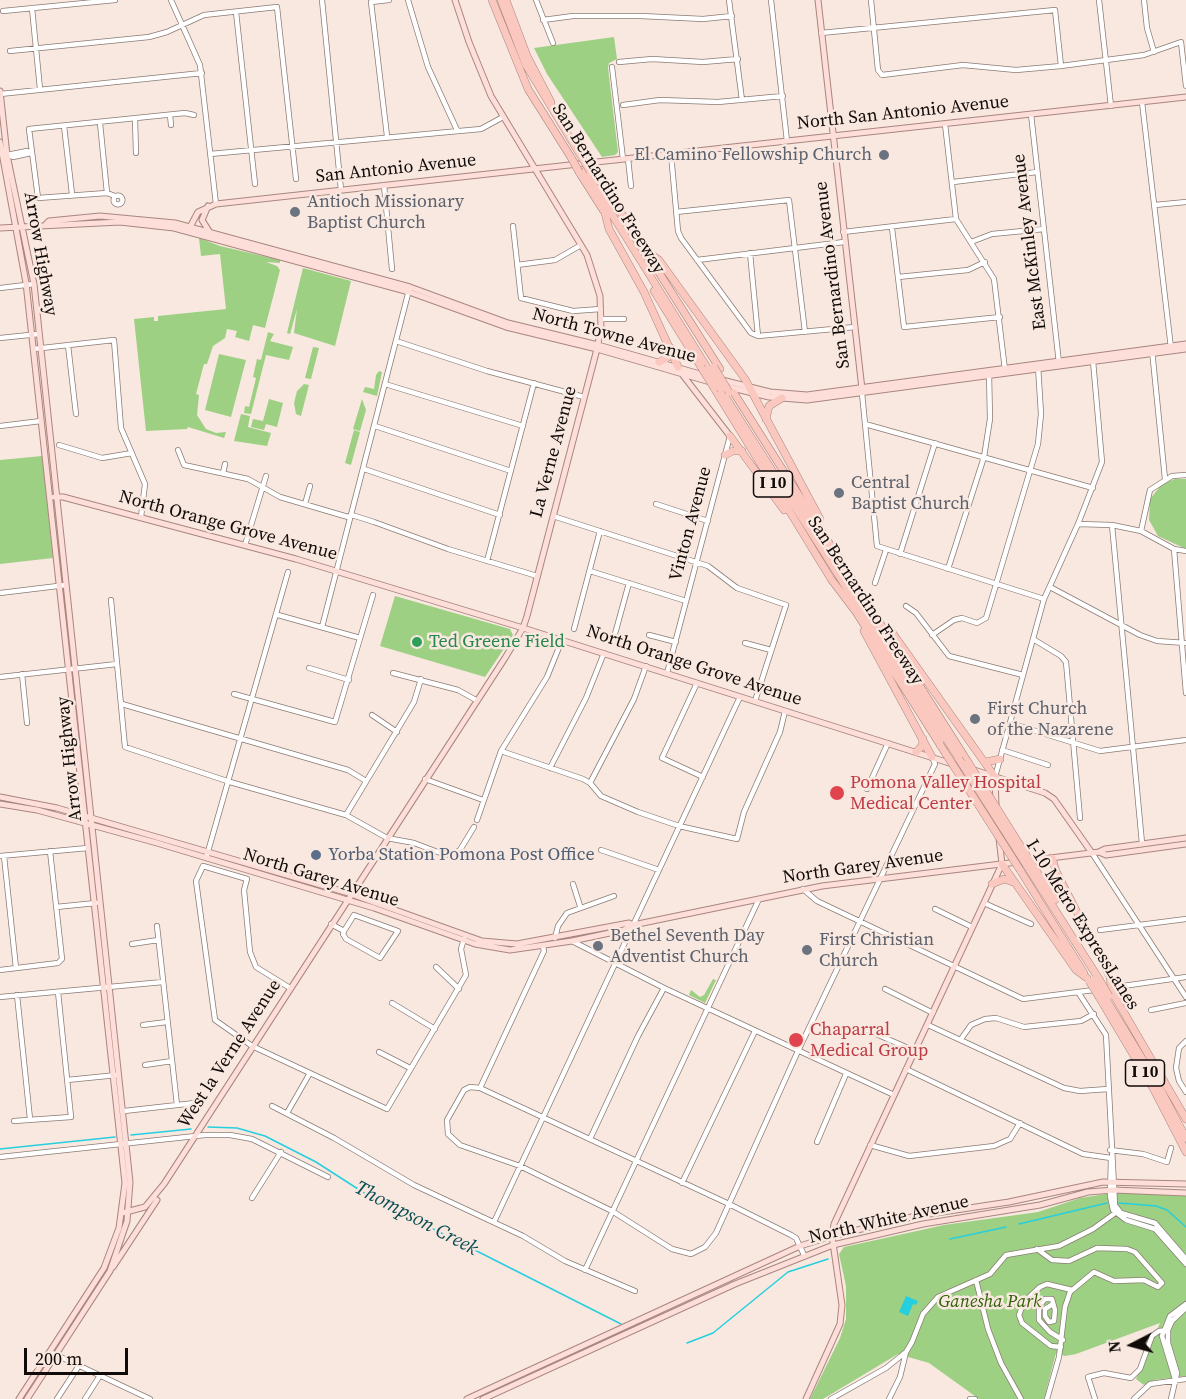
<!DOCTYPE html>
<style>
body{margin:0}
#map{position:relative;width:1186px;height:1399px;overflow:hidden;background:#f9e8e0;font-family:"Source Serif 4",serif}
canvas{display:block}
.north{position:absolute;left:1102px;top:1315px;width:60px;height:60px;-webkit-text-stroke:4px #f9e8e0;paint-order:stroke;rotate:264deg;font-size:16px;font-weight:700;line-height:24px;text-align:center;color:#100a08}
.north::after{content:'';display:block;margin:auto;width:21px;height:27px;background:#100a08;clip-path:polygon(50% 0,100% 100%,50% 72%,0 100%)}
.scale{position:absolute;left:24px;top:1348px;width:104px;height:27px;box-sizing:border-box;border:3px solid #100a08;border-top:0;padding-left:8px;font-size:18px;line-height:21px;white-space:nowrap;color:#100a08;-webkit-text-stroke:4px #f9e8e0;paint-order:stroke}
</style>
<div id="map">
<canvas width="1186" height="1399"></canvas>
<div class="north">N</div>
<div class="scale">200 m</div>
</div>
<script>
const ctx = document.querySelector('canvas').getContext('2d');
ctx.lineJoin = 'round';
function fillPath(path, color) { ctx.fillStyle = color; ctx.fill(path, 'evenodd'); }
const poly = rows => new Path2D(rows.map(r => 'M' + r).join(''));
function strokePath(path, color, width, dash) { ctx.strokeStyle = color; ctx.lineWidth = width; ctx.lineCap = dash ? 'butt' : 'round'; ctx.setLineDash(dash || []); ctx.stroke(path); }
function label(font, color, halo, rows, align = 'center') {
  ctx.font = font + ' "Source Serif 4",serif'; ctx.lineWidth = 5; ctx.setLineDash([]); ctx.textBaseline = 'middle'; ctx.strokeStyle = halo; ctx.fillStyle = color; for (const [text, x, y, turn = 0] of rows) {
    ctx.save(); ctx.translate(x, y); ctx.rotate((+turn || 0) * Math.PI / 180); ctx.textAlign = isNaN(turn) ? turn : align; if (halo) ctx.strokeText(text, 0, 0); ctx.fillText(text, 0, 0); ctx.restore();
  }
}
fillPath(poly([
 [614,37,617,59,609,63,608,68,618,152,615,155,602,157,547,74,534,48],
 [199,238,220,246,280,260,280,263,266,262,277,266,280,270,265,328,253,325,249,341,235,337,237,331,227,329,225,338,213,346,207,364,204,364,196,394,199,395,197,415,206,429,216,433,226,432,224,438,188,427,187,429,146,431,134,319,154,317,154,321,158,321,158,316,226,309,220,254,201,256],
 [303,268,351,281,335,346,294,333,297,309,290,334,287,333],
 [268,332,274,334,270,341,293,347,289,360,266,355,251,414,244,413,245,406,249,407,256,378,253,377,257,359,261,360],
 [313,347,319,348,311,379,305,378],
 [219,354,246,360,231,417,205,410],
 [379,371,382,372,377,396,363,392,365,387,374,389,376,375],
 [304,384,309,385,301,416,296,414,294,403,297,391],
 [269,399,283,403,277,427,266,424,264,430,251,427,253,419,263,421],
 [362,399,366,410,360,431,353,429],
 [241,414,250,416,248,427,271,433,267,446,234,441],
 [354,430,360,432,351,465,345,463],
 [42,456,53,558,0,564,0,460],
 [1175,479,1186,479,1186,549,1158,536,1149,520,1150,499,1162,484],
 [395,596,510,629,513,635,485,677,380,646],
 [713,979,716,980,705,1003,689,995,691,990,700,997,704,995],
 [1119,1192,1186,1196,1186,1376,1155,1380,1144,1385,1136,1379,1160,1323,1076,1354,1065,1356,1056,1353,1044,1399,979,1399,929,1363,898,1354,823,1399,810,1399,840,1338,846,1319,846,1286,839,1254,844,1247,944,1225,1038,1212,1080,1198]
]), '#9dd083');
fillPath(poly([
 [906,1296,918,1301,916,1305,913,1304,908,1316,899,1312]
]), '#26cfde');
strokePath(poly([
 [208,1127,237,1128,265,1136,316,1162,372,1198,621,1324],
 [131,1135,191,1129],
 [0,1149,115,1137],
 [1119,1203,1156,1206,1167,1210,1186,1227],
 [1019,1224,1107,1203],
 [950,1239,1006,1227],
 [687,1343,713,1333,788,1272,828,1259]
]), '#26cfde', 1.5);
const minor = poly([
 [171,0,200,65,216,204],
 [322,0,341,190],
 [408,0,428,67,457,130],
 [536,0,553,43],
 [729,0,742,100],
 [771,0,787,141],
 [871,0,878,70,882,75,963,65,1016,70,1061,66,1144,55,1181,42,1186,86],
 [1099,0,1111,106],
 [1144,0,1147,28,1154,52],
 [32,8,40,89],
 [3,11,115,0],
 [236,12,255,184],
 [543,20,573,16,641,16,703,19,732,16],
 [821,33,1055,10,1061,66],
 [10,51,149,37,167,32,204,15,277,7,296,179],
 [619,62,652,59,703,62,738,59],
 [612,67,623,159],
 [0,94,202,73],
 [1142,102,1171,348],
 [623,105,660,100,718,102,783,96],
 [1031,114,1059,363],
 [170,115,171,125],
 [135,119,136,153],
 [100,123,107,193,115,196],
 [945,124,956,219,994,279,1005,370],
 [64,126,72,194],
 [387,136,371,2,389,0],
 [210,154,481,129,503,117],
 [671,154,678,231,681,238,751,333,758,336,855,327],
 [7,155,27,151,31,153],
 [8,155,13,157,31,153],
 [628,159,631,186],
 [953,182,1037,172],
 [384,185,392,269],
 [107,193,38,198,29,129,185,113,194,115],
 '113.5 200a4.5 4.5 0 1 1 9 0a4.5 4.5 0 1 1-9 0Z',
 [1155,205,1186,202],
 [676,212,789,200,805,332],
 [513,226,521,298,573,311,601,309],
 [892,228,904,327,1000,317],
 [843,232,956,219],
 [971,242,992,234,1044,229],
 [750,253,758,336],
 [697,260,844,242],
 [517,265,555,260,581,245],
 [898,277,968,270,985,262],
 [0,288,34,284],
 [601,319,624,319],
 [0,338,39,334],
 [396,341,487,371,584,397],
 [68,345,76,414],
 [33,349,114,340,121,428,145,484,141,517],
 [1152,350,1165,479],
 [385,384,523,426],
 [862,393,877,546,1044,599],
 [865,424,1093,488],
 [0,426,41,421],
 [375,426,511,471],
 [59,445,102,458,132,453],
 [178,450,184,465,248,479,280,497,348,517,352,515,374,522,448,549,537,576],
 [364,469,500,515],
 [223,473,225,464],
 [305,504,310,486],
 [656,504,708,521],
 [553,516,708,566,737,588,786,605,755,701],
 [1078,524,1112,525,1141,531,1174,549,1186,551],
 [1112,525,1142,843],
 [1141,531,1150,490,1172,476,1186,475],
 [245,545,266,476],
 [1174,549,1186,693],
 [900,554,935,443],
 [487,561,534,383],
 [948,569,984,457,990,419,989,373],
 [590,571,686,601],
 [875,583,886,550],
 [1050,587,1140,635,1157,641,1186,643],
 [0,593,66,585],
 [111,600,125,747,230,782,346,815,387,838,414,843,443,854,451,855,460,850,474,827],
 [906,606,916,613,949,656,1023,675],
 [278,615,360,638],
 [322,627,409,290],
 [574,629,600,531],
 [649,635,676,642],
 [932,635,954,620,962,618,977,623,986,618,1038,444,1041,414,1038,366],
 [1033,639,1061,656,1066,662,1080,818],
 [613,641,629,583],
 [745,643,771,650],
 [309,668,349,680],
 [393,673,458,690,476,700],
 [667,673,730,436],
 [22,674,27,723],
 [0,677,117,664],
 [697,683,662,758,703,777],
 [234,694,335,722,373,595],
 [122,704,348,770,366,781],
 [372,715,397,732],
 [1010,723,1100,751,1186,740],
 [1002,750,1048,765],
 [501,751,583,779,590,783,601,796,638,812,679,826,737,839,744,812,780,732,785,711],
 [550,768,586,698,604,653],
 [995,777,1044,599,1078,524,1102,462,1093,361],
 [425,779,483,800],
 [590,783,634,699,646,666],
 [867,789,888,743],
 [346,815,414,702,421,679],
 [477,820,501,751,547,677,562,640],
 [601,850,659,870],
 [1092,853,1186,997],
 [207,855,288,572],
 [0,856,88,848],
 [4,856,16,968],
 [573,884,580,906],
 [803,889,817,901,1023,999,1094,990],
 [984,903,1031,924],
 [56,907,96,903],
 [935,909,972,927],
 [331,924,344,931,343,934,346,939,380,958,398,931,354,915,344,931],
 [157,926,177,1105],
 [1100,930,1186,919],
 [555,938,558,926,567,913,614,896],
 [572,941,664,988,894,1095],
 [132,944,158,940],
 [436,967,459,989],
 [0,970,58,963,62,959,50,851],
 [290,988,256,967,250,952,244,890,247,879,203,866,196,881,215,1020,252,1046,387,1109,466,975,461,949,464,939],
 [1109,988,1186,977],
 [885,989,933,1013],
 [1078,992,1106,1035,1115,1205,1121,1213,1155,1223,1186,1259],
 [17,995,30,1119],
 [0,997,163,982],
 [392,1003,435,1029],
 [1151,1010,1186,1003],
 [143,1025,167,1022],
 [928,1025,1064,1088,1080,1091,1108,1089],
 [867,1030,915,1051],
 [961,1039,971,1025,985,1019,996,1018,1024,1027,1081,1021,1094,1014],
 [1186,1041,1179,1048,1176,1068,1179,1081,1186,1092],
 [379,1052,410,1068],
 [145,1065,172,1061],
 [906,1069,1083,1154,1111,1158],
 [67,1080,117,1075],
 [480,1088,544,951,543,947],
 [272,1106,334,1138,414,1185,523,1236,565,1261,635,1291],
 [124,1111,195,1103],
 [287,1113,310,1073],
 [14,1121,71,1117,58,992],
 [590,1139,638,1036,664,988],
 [817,1142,846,1074],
 [870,1145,909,1156,994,1146,1010,1139,1020,1123],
 [1110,1150,1143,1154,1167,1162,1171,1148],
 [0,1157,205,1135,230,1135,252,1139,328,1177],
 [1111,1158,1110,1196,1113,1210,1126,1220,1155,1229,1186,1264],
 [682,1183,755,1031],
 [252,1198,281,1152],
 [494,1222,740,697],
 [1037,1249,1052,1260,1069,1261,1097,1248,1127,1249,1135,1252,1162,1283,1158,1287,1144,1280,1114,1281,1094,1272,1070,1292,1065,1307,1059,1357,1047,1399],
 [804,1255,796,1238,791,1235,729,1204,480,1088,470,1087,464,1090,447,1120,448,1134,460,1145,520,1166,612,1211,672,1249,691,1254,705,1247,716,1233,729,1204,798,1051,935,764,932,757],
 [585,1270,759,899],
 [976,1280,988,1329,1001,1363,1021,1399],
 [1053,1304,1045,1309,1045,1316,1049,1322,1054,1321,1055,1310,1052,1299,1045,1299,1039,1306,1039,1320,1050,1332,1063,1340],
 [1061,1347,1051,1346,1022,1323,1019,1315,1024,1302,1040,1287,1047,1284,1072,1290],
 [50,1352,150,1399],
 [1175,1379,1162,1336,1170,1316,1186,1304],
 [57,1399,78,1367],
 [85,1399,99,1377],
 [831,1399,886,1368,906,1352,912,1342,923,1314,938,1297,990,1274,1006,1255,1059,1246,1093,1229,1118,1211],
 [889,1399,900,1377,906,1352],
 [970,1399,975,1399],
 [1095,1399,1088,1377,1104,1373,1131,1378,1140,1369,1152,1336,1159,1331,1168,1330],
 [1134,1399,1150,1384,1186,1379],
 [1171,1399,1177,1373,1168,1343,1168,1330,1172,1321,1186,1308]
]);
const major = poly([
 [818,0,862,389],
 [0,91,7,155,34,284,130,1182,127,1221,110,1271,27,1399],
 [0,142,26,283,125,1183,119,1228,104,1268,19,1399],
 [208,206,202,220,209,231],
 [46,224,49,221,100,216,175,223,410,287,508,323,598,345,707,376],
 [0,228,120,222,174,228,409,292,506,327,597,349,710,382],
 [189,229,198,212,216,204,1186,97],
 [682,374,730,436],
 [722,380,770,392,807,395,1186,344],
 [724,386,769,397,807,400,1186,349],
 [54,497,63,497,296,559,523,628,965,768],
 [974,770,1045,793,1054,799,1092,853],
 [995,777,996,805],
 [0,797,57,808,345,892,482,941,517,944,629,923,633,925],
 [0,804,37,810,157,843,374,908,475,944,510,950,572,941,624,930,633,925,822,886,1099,852,1105,849,1186,838],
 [997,821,1002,864],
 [1099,852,1106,855,1186,844],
 [122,1213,145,1207,164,1184,505,658,523,628,527,616,597,349,601,328,600,296,587,255,491,96,469,42,455,0],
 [113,1267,157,1200],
 [467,1399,800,1246,832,1236,916,1216,1009,1202,1103,1182,1186,1184],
 [483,1399,735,1284,833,1245,923,1224,1040,1205,1088,1192,1114,1190,1186,1193],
 [806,1399,840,1324,842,1305,832,1236,834,1224,1002,864]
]);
const highway = poly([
 [492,0,528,89,572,159],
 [501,0,526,65,582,158],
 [506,0,527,56,551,102],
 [594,170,720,369],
 [585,171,708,369],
 [579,172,603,210],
 [605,213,609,229,644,292,678,367],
 [645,250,659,260,745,379,820,519],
 [654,291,701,367],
 [659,362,667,358,671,348],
 [714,388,831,579,856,612,946,754],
 [721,390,940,735,940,745],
 [734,393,968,762],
 [766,419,769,406,782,398],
 [730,436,784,510],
 [725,455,733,451,742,451],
 [784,479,959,759],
 [889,628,995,777],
 [864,631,932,757],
 [916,752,922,746,923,739],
 [986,762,1000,759],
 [1052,858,1056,871,1110,977,1111,986],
 [1002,864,1076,970,1087,978],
 [1029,869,1099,979],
 [1035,869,1055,900],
 [1020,870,1084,973],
 [992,884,1004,879,1013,882],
 [1112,992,1186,1119],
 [1104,996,1157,1083,1186,1138],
 [1099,997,1153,1088,1186,1152]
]);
strokePath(minor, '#8a7b74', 6);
strokePath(major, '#a9867f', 7);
strokePath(highway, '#a9867f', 8);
strokePath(minor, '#fff', 4.5);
strokePath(major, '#fdded9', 5);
strokePath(highway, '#fbc8bf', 7);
const highwayBridge = poly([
 [582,158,590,171],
 [572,159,579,172],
 [701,367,714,388],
 [714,367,729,392],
 [708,369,721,390],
 [946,754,1020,870],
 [959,759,1029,869],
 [968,762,1035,869],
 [1099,979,1109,996],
 [1094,980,1104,996],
 [1089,981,1099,997]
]);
strokePath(highwayBridge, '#a9867f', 8, []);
strokePath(highwayBridge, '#fbc8bf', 7);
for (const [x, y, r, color] of [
 [884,155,6,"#6b7280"],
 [295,212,6,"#6b7280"],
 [839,493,6,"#6b7280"],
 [417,642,6,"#2e9e5b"],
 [975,719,6,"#6b7280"],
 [837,793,8,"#e0444e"],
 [316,855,6,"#5c6f8a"],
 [598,946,6,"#6b7280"],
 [807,950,6,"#6b7280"],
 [796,1040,8,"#e0444e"]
]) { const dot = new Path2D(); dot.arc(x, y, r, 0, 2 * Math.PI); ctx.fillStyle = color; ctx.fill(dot); strokePath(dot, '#f9e8e0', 2); }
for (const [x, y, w] of [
 [773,484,39],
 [1145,1073,39]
]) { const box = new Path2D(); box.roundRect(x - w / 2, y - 13, w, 26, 4.5); ctx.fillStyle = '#f9e8e0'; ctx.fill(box); strokePath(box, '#100a08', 1.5); }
label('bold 16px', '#100a08', null, [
 ["I 10",773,484],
 ["I 10",1145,1073]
]);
label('18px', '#100a08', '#f9e8e0', [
 ["North San Antonio Avenue",903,113,-6],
 ["San Antonio Avenue",396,169,-6],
 ["San Bernardino Freeway",608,189,58],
 ["East McKinley Avenue",1030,242,-97],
 ["Arrow Highway",40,254,80],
 ["San Bernardino Avenue",833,275,-97],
 ["North Towne Avenue",614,336,15],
 ["La Verne Avenue",554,452,-75],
 ["Vinton Avenue",691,524,-75],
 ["North Orange Grove Avenue",228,526,15],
 ["San Bernardino Freeway",865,601,57],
 ["North Orange Grove Avenue",694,666,18],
 ["Arrow Highway",70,759,-96],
 ["North Garey Avenue",863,867,-8],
 ["North Garey Avenue",321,878,17],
 ["I-10 Metro ExpressLanes",1082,925,58],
 ["West la Verne Avenue",230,1054,-57],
 ["North White Avenue",889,1220,-13]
]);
label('18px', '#5b616d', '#f9e8e0', [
 ["El Camino Fellowship Church",872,155,"right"],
 ["Antioch Missionary",307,202],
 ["Baptist Church",307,223],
 ["Central",851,483],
 ["Baptist Church",851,504],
 ["First Church",987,709],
 ["of the Nazarene",987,730],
 ["Bethel Seventh Day",610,936],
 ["Adventist Church",610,957],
 ["First Christian",819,940],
 ["Church",819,961]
], 'left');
label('18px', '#27864d', '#f9e8e0', [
 ["Ted Greene Field",429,642]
], 'left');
label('18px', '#be3a42', '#f9e8e0', [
 ["Pomona Valley Hospital",850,783],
 ["Medical Center",850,804],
 ["Chaparral",810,1030],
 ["Medical Group",810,1051]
], 'left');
label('18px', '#4e5e75', '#f9e8e0', [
 ["Yorba Station Pomona Post Office",328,855]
], 'left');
label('italic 18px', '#306208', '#f9e8e0', [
 ["Ganesha Park",990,1302]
]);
label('italic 20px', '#084e54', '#f9e8e0', [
 ["Thompson Creek",416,1219,28]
]);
</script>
